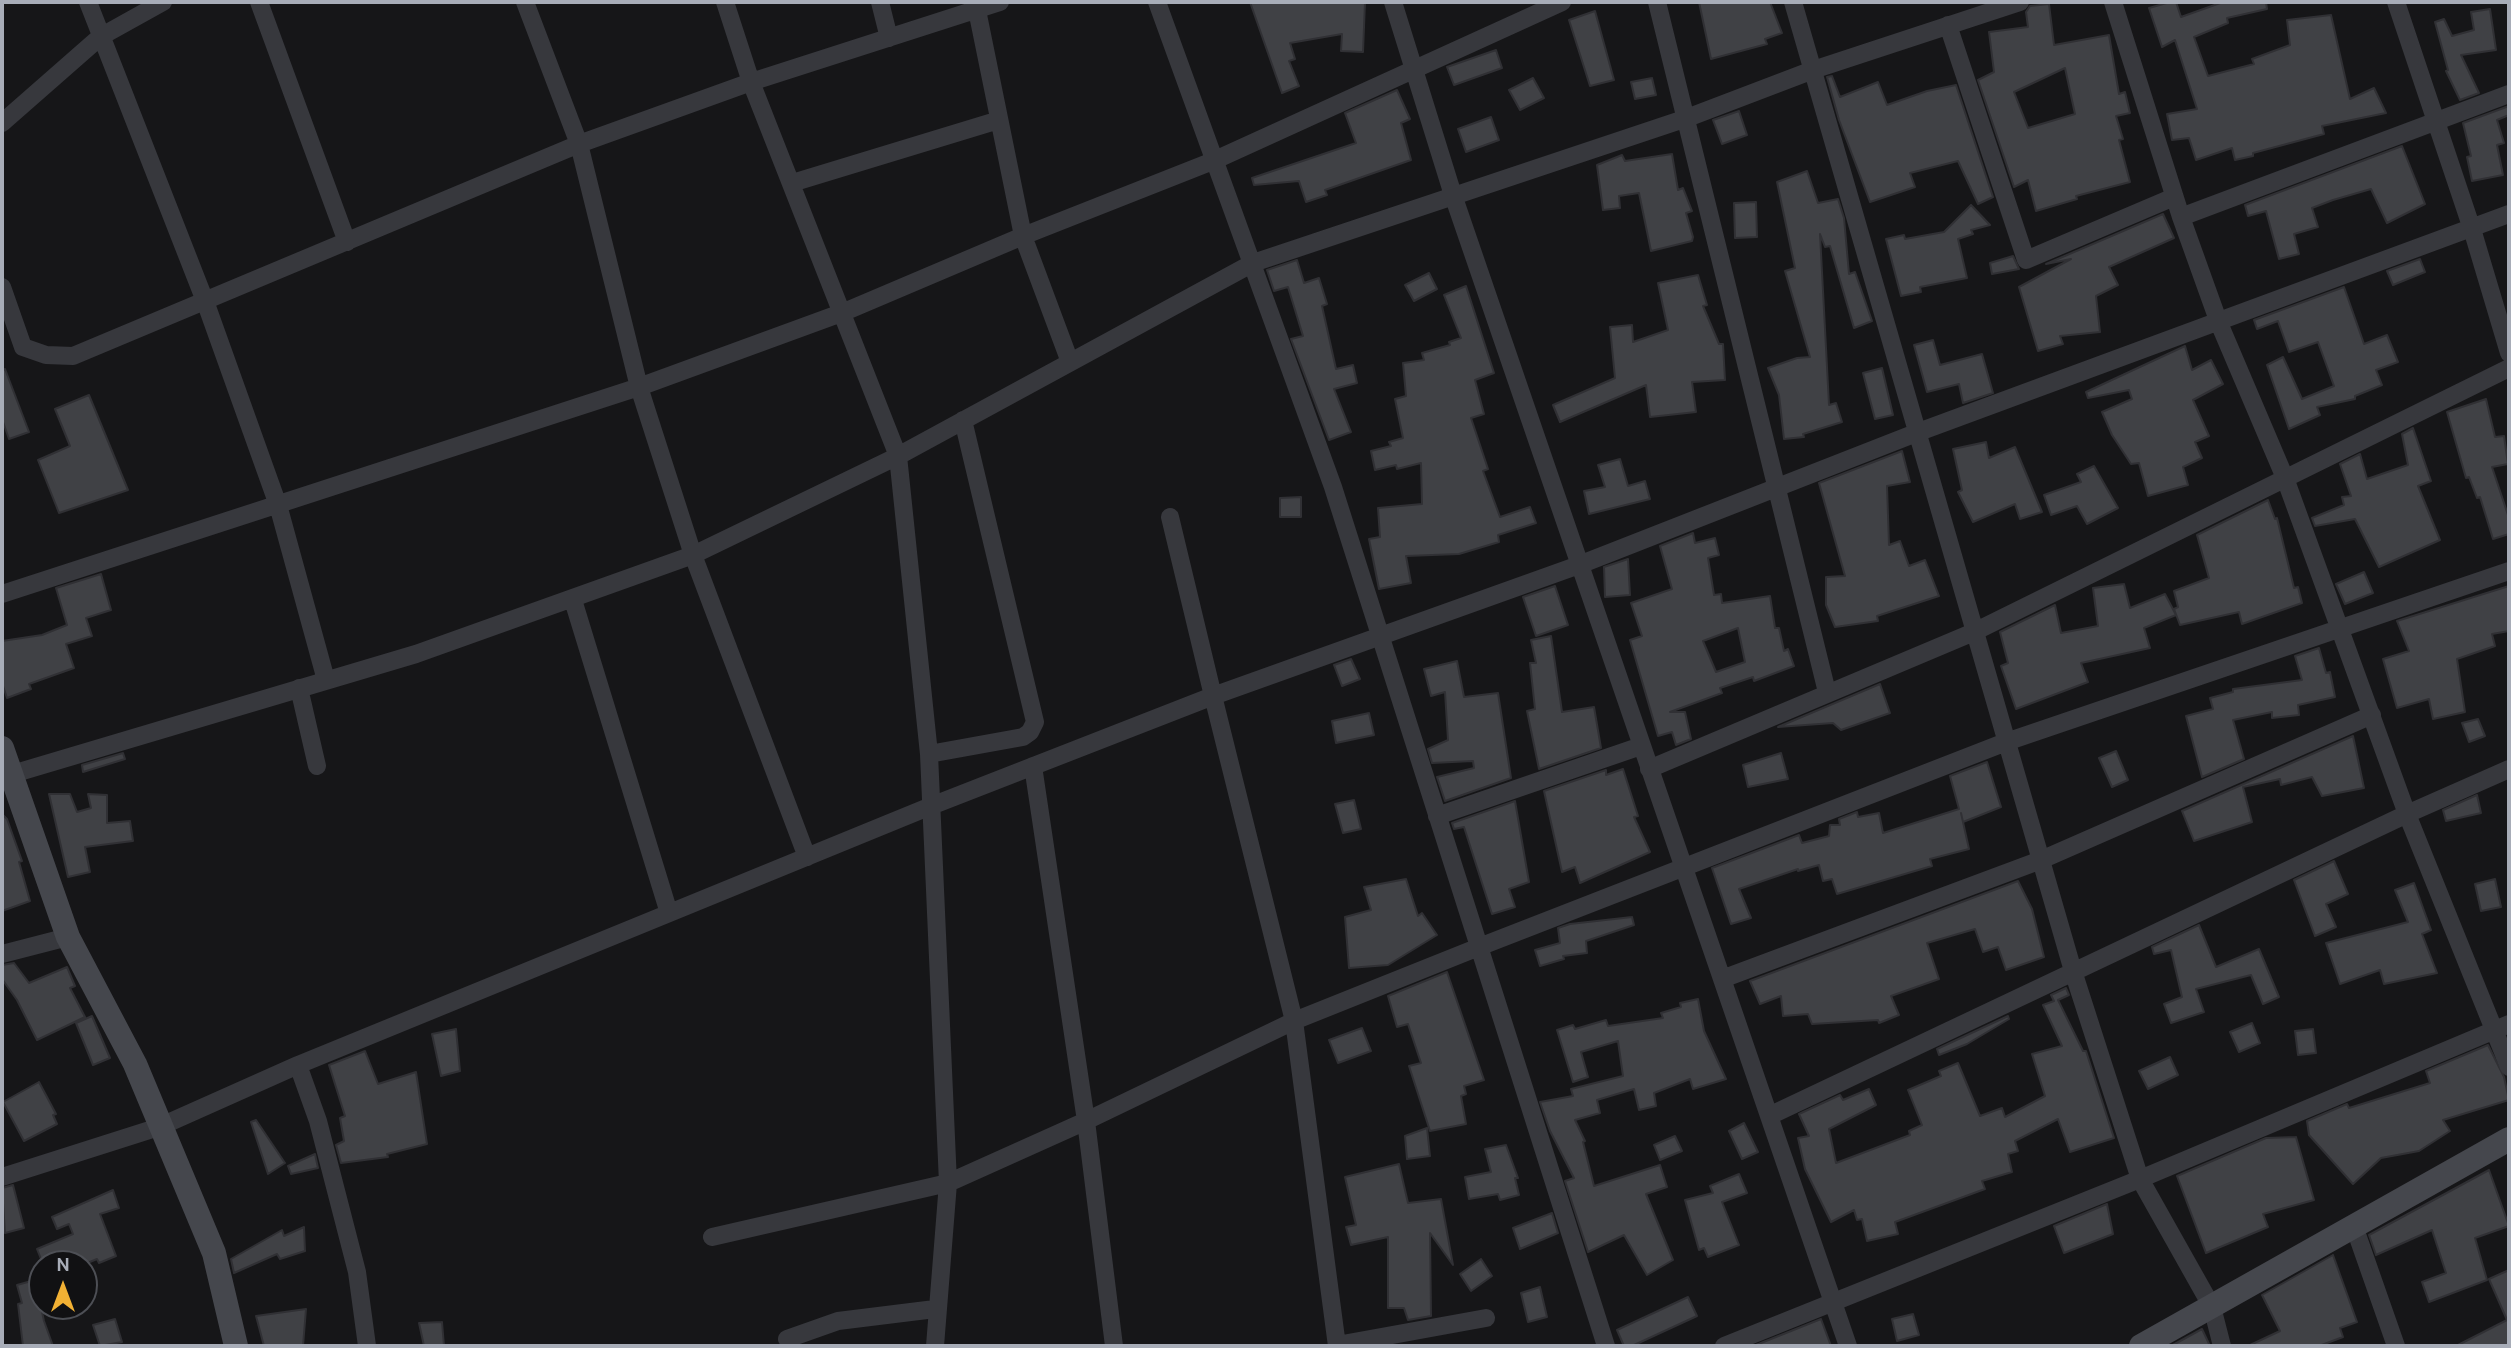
<!DOCTYPE html>
<style>
body{margin:0}
#map{position:relative;width:2511px;height:1348px;overflow:hidden;background:#161618;font-family:Overpass,sans-serif}
canvas{display:block}
.frame{position:absolute;inset:0;border:4px solid #a8adb8;pointer-events:none}
.north{position:absolute;left:28px;top:1250px;width:70px;height:70px;box-sizing:border-box;background:#111113;border:2px solid #4d4f55;border-radius:50%;rotate:0deg;font-size:19px;font-weight:700;line-height:28px;text-align:center;color:#a8adb8}
.north::after{content:'';display:block;margin:auto;width:24px;height:32px;background:#f2b134;clip-path:polygon(50% 0,100% 100%,50% 72%,0 100%)}
</style>
<div id="map">
<canvas width="2511" height="1348"></canvas>
<div class="frame"></div>
<div class="north">N</div>
</div>
<script>
const ctx = document.querySelector('canvas').getContext('2d');
ctx.lineJoin = 'round';
function fillPath(path, color) { ctx.fillStyle = color; ctx.fill(path, 'evenodd'); }
const poly = rows => new Path2D(rows.map(r => 'M' + r).join(''));
function strokePath(path, color, width, dash) { ctx.strokeStyle = color; ctx.lineWidth = width; ctx.lineCap = dash ? 'butt' : 'round'; ctx.setLineDash(dash || []); ctx.stroke(path); }
const building = poly([
 [1250,2,1365,2,1363,52,1341,51,1342,34,1290,43,1295,59,1289,61,1299,86,1282,93,1250,2],
 [1699,2,1770,2,1782,33,1765,39,1767,44,1711,59,1699,2],
 [2170,2,2176,2,2181,17,2223,2,2266,2,2267,9,2227,18,2228,23,2194,37,2208,76,2254,64,2252,59,2290,45,2287,20,2331,15,2350,99,2374,88,2386,113,2322,126,2324,134,2253,153,2253,156,2235,160,2232,148,2196,160,2189,138,2172,140,2167,114,2197,109,2175,40,2162,47,2149,8,2170,2],
 [2049,4,2054,45,2109,35,2119,94,2125,92,2130,113,2116,116,2123,139,2119,140,2130,182,2076,196,2077,199,2036,211,2028,180,2014,187,1978,80,1994,72,1989,32,2028,27,2026,12,2030,6,2049,4],
 [2065,68,2075,114,2028,128,2014,92,2065,68],
 [2490,9,2496,50,2461,55,2479,93,2460,100,2446,71,2448,70,2435,22,2444,19,2452,36,2474,30,2471,12,2490,9],
 [1595,11,1614,80,1590,86,1569,20,1595,11],
 [1496,50,1502,68,1454,85,1447,67,1496,50],
 [1832,76,1840,97,1878,82,1887,105,1927,91,1956,85,1993,197,1978,204,1958,161,1910,173,1915,187,1870,202,1839,120,1827,77,1832,76],
 [1533,78,1544,98,1520,110,1509,90,1533,78],
 [1652,78,1656,95,1635,99,1631,82,1652,78],
 [1397,90,1410,119,1401,123,1411,160,1325,190,1327,195,1306,202,1299,181,1254,185,1252,178,1356,143,1345,113,1397,90],
 [2509,106,2509,115,2497,120,2504,143,2497,145,2503,175,2472,181,2467,157,2471,156,2463,123,2509,106],
 [1739,111,1747,135,1722,144,1713,120,1739,111],
 [1491,117,1499,140,1466,152,1458,129,1491,117],
 [2402,146,2425,204,2387,223,2371,189,2333,200,2312,208,2318,227,2294,234,2299,254,2279,259,2266,211,2248,216,2245,205,2402,146],
 [1672,154,1678,190,1683,188,1692,211,1686,213,1693,237,1692,241,1651,251,1639,193,1619,196,1620,208,1603,210,1597,165,1622,155,1625,161,1672,154],
 [1807,171,1818,203,1838,199,1844,218,1849,274,1855,272,1872,321,1854,328,1830,246,1825,247,1820,234,1829,405,1836,403,1842,422,1803,434,1804,437,1784,439,1779,395,1768,368,1797,358,1810,357,1785,271,1795,268,1777,182,1807,171],
 [1756,202,1757,237,1735,238,1734,203,1756,202],
 [1971,205,1990,225,1971,230,1973,234,1958,239,1967,278,1920,287,1921,292,1901,296,1886,239,1904,235,1905,239,1944,232,1971,205],
 [2163,214,2174,238,2109,267,2118,285,2096,296,2100,332,2060,336,2063,344,2038,351,2019,287,2071,259,2046,264,2163,214],
 [2013,256,2019,269,1992,274,1990,263,2013,256],
 [2420,259,2425,272,2393,285,2387,271,2420,259],
 [1297,260,1304,283,1319,278,1327,304,1322,306,1336,369,1353,365,1357,383,1334,389,1351,432,1329,440,1291,339,1303,336,1288,287,1274,291,1267,270,1297,260],
 [1429,273,1437,289,1414,301,1405,285,1429,273],
 [1698,275,1707,305,1703,306,1719,344,1723,344,1725,380,1692,382,1696,412,1650,417,1646,385,1560,422,1553,405,1615,378,1610,327,1632,325,1633,342,1668,330,1658,283,1698,275],
 [1466,286,1494,373,1475,380,1484,414,1471,418,1488,469,1483,471,1500,517,1530,507,1536,523,1498,535,1499,542,1459,554,1406,556,1411,583,1379,589,1369,539,1380,537,1378,508,1422,504,1421,463,1397,469,1396,465,1375,470,1371,451,1391,446,1389,442,1403,438,1395,399,1406,396,1403,363,1424,360,1422,353,1450,345,1449,342,1461,338,1444,295,1466,286],
 [2344,287,2364,344,2387,335,2398,362,2376,370,2382,385,2355,396,2355,399,2317,407,2320,415,2289,429,2267,365,2283,357,2302,399,2334,386,2318,342,2289,352,2278,321,2257,329,2254,320,2344,287],
 [1933,340,1940,365,1982,354,1993,393,1963,403,1959,384,1927,392,1914,345,1933,340],
 [2185,346,2192,370,2211,360,2223,384,2193,400,2209,436,2195,442,2202,458,2183,467,2188,485,2148,496,2139,463,2131,464,2112,435,2102,412,2132,399,2129,390,2088,398,2086,392,2185,346],
 [1882,368,1893,415,1875,419,1863,373,1882,368],
 [5,369,29,432,9,439,2,419,2,370,5,369],
 [89,395,128,490,59,513,38,460,70,446,55,409,89,395],
 [2486,399,2495,437,2504,436,2508,464,2492,467,2509,518,2509,534,2493,539,2480,497,2477,498,2469,477,2466,478,2447,412,2486,399],
 [2413,428,2431,481,2418,486,2440,540,2379,567,2355,519,2315,526,2312,518,2344,505,2342,497,2351,496,2340,464,2360,454,2367,479,2408,465,2402,434,2413,428],
 [1986,442,1989,458,2015,447,2042,512,2020,519,2015,504,1973,522,1958,492,1962,490,1953,449,1986,442],
 [1902,451,1910,482,1887,486,1889,545,1900,541,1909,566,1925,560,1939,596,1877,616,1878,621,1835,627,1826,605,1826,577,1845,576,1819,483,1902,451],
 [1620,459,1628,486,1645,481,1650,499,1589,514,1584,491,1605,487,1598,465,1620,459],
 [2094,466,2118,508,2087,524,2077,506,2051,515,2044,495,2081,482,2077,474,2094,466],
 [1301,497,1301,517,1280,517,1280,498,1301,497],
 [2268,500,2275,519,2277,518,2294,588,2298,587,2302,603,2242,624,2239,612,2180,625,2174,609,2178,607,2174,591,2209,578,2197,535,2268,500],
 [1693,533,1695,543,1715,538,1719,555,1708,558,1714,595,1721,594,1722,603,1770,596,1775,628,1779,628,1784,651,1788,649,1794,666,1754,681,1753,677,1720,688,1722,693,1670,712,1685,712,1691,739,1676,745,1672,732,1658,736,1630,640,1642,636,1631,603,1672,589,1660,546,1693,533],
 [1738,628,1745,662,1716,672,1703,641,1738,628],
 [1628,559,1630,595,1605,597,1604,567,1628,559],
 [2364,572,2373,593,2345,604,2336,584,2364,572],
 [101,574,111,610,86,618,92,636,66,644,74,668,29,684,31,689,7,698,2,683,2,641,42,635,67,625,56,588,101,574],
 [2124,584,2130,608,2165,594,2176,615,2144,628,2150,648,2081,663,2088,682,2016,709,2001,666,2008,663,2000,632,2055,605,2061,633,2098,626,2093,588,2124,584],
 [1555,586,1568,625,1536,636,1523,597,1555,586],
 [2509,586,2509,631,2492,634,2495,646,2457,659,2465,712,2433,719,2429,699,2397,708,2383,659,2409,651,2397,621,2509,586],
 [1551,636,1562,712,1594,707,1601,748,1539,769,1527,711,1535,709,1530,663,1536,663,1531,640,1551,636],
 [2319,648,2326,673,2330,672,2335,697,2298,705,2299,715,2272,718,2272,712,2233,720,2244,759,2202,777,2186,716,2213,709,2210,698,2233,692,2233,689,2302,680,2295,656,2319,648],
 [1351,659,1360,679,1342,686,1334,665,1351,659],
 [1457,661,1464,697,1498,693,1511,778,1445,801,1437,777,1474,768,1473,761,1432,763,1428,749,1448,740,1445,692,1431,696,1424,669,1457,661],
 [1880,684,1890,713,1841,730,1833,723,1778,727,1880,684],
 [1369,713,1374,735,1336,743,1332,721,1369,713],
 [2478,719,2485,736,2469,742,2462,723,2478,719],
 [2353,736,2364,788,2322,796,2312,777,2281,785,2280,779,2243,787,2252,822,2194,841,2182,811,2353,736],
 [2116,751,2128,780,2112,787,2099,758,2116,751],
 [123,753,125,759,83,772,82,765,123,753],
 [1781,753,1788,779,1748,787,1743,765,1781,753],
 [1987,762,2001,807,1963,822,1961,813,1969,849,1930,859,1932,866,1837,894,1832,879,1823,881,1819,865,1798,871,1798,869,1739,889,1751,918,1731,924,1712,868,1799,835,1802,843,1829,836,1830,825,1840,825,1839,819,1857,812,1858,817,1879,813,1883,833,1959,809,1950,776,1987,762],
 [1623,769,1638,816,1634,817,1650,852,1580,883,1575,867,1562,872,1544,791,1606,770,1606,775,1623,769],
 [49,794,70,794,77,812,91,808,88,794,107,795,107,823,130,821,133,841,85,847,90,872,68,877,49,794],
 [2477,795,2481,813,2446,821,2443,810,2477,795],
 [1354,800,1361,829,1343,833,1335,804,1354,800],
 [1515,801,1529,882,1509,889,1515,907,1492,914,1464,827,1454,829,1452,823,1515,801],
 [2,814,7,819,22,861,19,862,30,901,2,911,2,814],
 [2334,861,2348,894,2326,904,2336,927,2315,936,2294,880,2334,861],
 [1406,879,1418,916,1422,913,1437,935,1388,965,1349,968,1345,917,1371,910,1364,887,1406,879],
 [2495,879,2501,907,2481,911,2475,884,2495,879],
 [2018,881,2032,909,2044,957,2006,970,1998,947,1983,952,1975,929,1927,943,1939,979,1891,996,1899,1015,1879,1023,1878,1020,1812,1024,1808,1014,1783,1016,1781,996,1760,1004,1750,981,2018,881],
 [2414,883,2431,930,2422,934,2437,973,2384,984,2380,970,2340,984,2326,943,2408,922,2395,890,2414,883],
 [1632,917,1634,925,1586,941,1587,953,1563,956,1564,959,1540,966,1535,950,1560,943,1558,928,1570,924,1632,917],
 [2199,925,2216,967,2259,949,2279,997,2263,1004,2251,975,2196,989,2204,1012,2171,1023,2164,1004,2182,997,2171,950,2154,954,2152,947,2199,925],
 [14,963,29,983,67,967,75,986,70,988,85,1017,37,1040,17,1000,2,979,2,965,14,963],
 [1447,972,1484,1080,1464,1086,1466,1094,1461,1096,1466,1124,1430,1131,1409,1066,1421,1063,1408,1024,1397,1027,1388,996,1447,972],
 [2066,988,2069,995,2058,1000,2083,1051,2086,1051,2114,1138,2070,1152,2058,1119,2015,1141,2018,1151,2008,1154,2012,1172,1982,1181,1985,1189,1895,1222,1898,1234,1867,1241,1862,1219,1857,1220,1854,1210,1831,1222,1805,1169,1798,1138,1809,1136,1799,1114,1840,1095,1843,1100,1869,1089,1876,1105,1829,1129,1836,1163,1910,1135,1909,1131,1922,1125,1908,1090,1941,1076,1939,1071,1958,1063,1980,1116,2002,1108,2005,1117,2045,1096,2032,1054,2062,1046,2043,1005,2054,1001,2051,995,2066,988],
 [1698,999,1704,1031,1726,1079,1693,1089,1690,1079,1654,1093,1656,1106,1639,1110,1634,1089,1597,1100,1600,1113,1575,1120,1585,1141,1583,1142,1594,1186,1660,1165,1667,1187,1646,1194,1673,1260,1647,1275,1624,1235,1588,1252,1565,1181,1574,1178,1550,1131,1540,1102,1573,1096,1571,1089,1623,1076,1618,1041,1581,1052,1588,1077,1573,1082,1557,1030,1573,1025,1575,1029,1606,1020,1608,1026,1663,1018,1661,1013,1681,1007,1680,1003,1698,999],
 [92,1016,110,1058,93,1065,76,1023,92,1016],
 [2008,1016,2009,1019,1967,1044,1939,1055,1937,1049,2008,1016],
 [2252,1023,2260,1043,2239,1052,2230,1032,2252,1023],
 [1362,1028,1371,1051,1338,1063,1329,1040,1362,1028],
 [456,1029,460,1071,441,1076,432,1034,456,1029],
 [2313,1029,2316,1053,2298,1055,2295,1031,2313,1029],
 [2488,1045,2504,1077,2509,1100,2443,1120,2450,1131,2419,1151,2381,1158,2353,1184,2309,1135,2307,1121,2347,1104,2349,1108,2430,1083,2426,1071,2488,1045],
 [365,1051,378,1084,416,1072,427,1144,387,1154,388,1157,341,1163,336,1145,344,1141,340,1118,345,1116,329,1065,365,1051],
 [2170,1057,2178,1075,2148,1089,2139,1071,2170,1057],
 [39,1082,56,1114,53,1115,57,1124,24,1141,3,1102,39,1082],
 [256,1120,285,1163,268,1174,251,1122,256,1120],
 [1744,1123,1758,1152,1742,1159,1729,1131,1744,1123],
 [1427,1128,1430,1156,1407,1159,1405,1136,1427,1128],
 [1675,1136,1682,1151,1660,1160,1654,1145,1675,1136],
 [2296,1137,2314,1200,2263,1214,2268,1227,2206,1253,2177,1176,2266,1138,2296,1137],
 [1506,1145,1518,1178,1515,1178,1519,1195,1500,1200,1498,1194,1469,1199,1465,1177,1491,1172,1485,1149,1506,1145],
 [315,1154,318,1168,291,1174,288,1166,315,1154],
 [1399,1164,1408,1203,1441,1199,1453,1265,1430,1233,1431,1316,1408,1320,1404,1308,1388,1308,1388,1237,1351,1245,1346,1227,1356,1225,1345,1177,1399,1164],
 [2489,1170,2509,1226,2475,1238,2487,1280,2429,1302,2422,1282,2446,1273,2432,1230,2376,1255,2369,1235,2489,1170],
 [1739,1174,1747,1193,1722,1202,1739,1245,1708,1257,1704,1248,1699,1250,1685,1200,1713,1193,1710,1186,1739,1174],
 [13,1185,24,1228,5,1233,2,1188,13,1185],
 [113,1190,119,1208,100,1214,116,1256,99,1263,97,1259,85,1264,43,1264,37,1249,73,1234,69,1224,57,1229,52,1217,113,1190],
 [2107,1204,2113,1234,2064,1253,2054,1226,2107,1204],
 [1552,1213,1558,1233,1520,1249,1513,1228,1552,1213],
 [304,1227,305,1251,280,1259,277,1254,234,1273,231,1259,282,1230,284,1236,304,1227],
 [2333,1255,2357,1322,2340,1328,2343,1337,2319,1346,2248,1346,2280,1331,2262,1295,2333,1255],
 [1481,1259,1492,1276,1471,1291,1460,1274,1481,1259],
 [2509,1270,2509,1346,2456,1346,2507,1320,2489,1279,2509,1270],
 [35,1280,44,1321,53,1346,23,1346,18,1304,22,1303,17,1285,35,1280],
 [1540,1287,1547,1317,1528,1322,1521,1293,1540,1287],
 [1688,1297,1697,1316,1632,1346,1624,1346,1617,1330,1688,1297],
 [306,1309,303,1346,264,1346,256,1316,306,1309],
 [1913,1314,1919,1335,1897,1341,1892,1319,1913,1314],
 [115,1319,122,1342,100,1346,93,1325,115,1319],
 [1821,1319,1831,1346,1756,1346,1756,1345,1821,1319],
 [442,1322,444,1346,424,1346,419,1323,442,1322],
 [2202,1329,2210,1346,2171,1346,2202,1329]
]);
fillPath(building, '#404145');
strokePath(building, '#303034', 2);
strokePath(poly([
 [88,2,205,301,278,505,326,680],
 [259,2,347,242],
 [525,2,579,144,639,387,693,555,807,857],
 [725,2,751,82,898,456,929,754,948,1183,935,1346],
 [880,2,889,38],
 [1157,2,1333,487,1606,1346],
 [1393,2,1453,195,1848,1346],
 [1657,2,1827,692],
 [1793,2,2073,971,2140,1179,2212,1307,2222,1346],
 [2113,2,2181,217,2219,323,2285,478,2407,814,2509,1067],
 [2396,2,2472,229,2509,353],
 [977,10,1023,236,1070,362],
 [1948,25,2026,260,2174,197],
 [2,123,100,37,163,2],
 [792,183,999,120],
 [2181,217,2509,94],
 [2,287,23,347,46,355,73,356,579,144,751,82,1000,2],
 [2,594,639,387,844,312,1023,236,1213,161,1562,2],
 [573,600,669,913],
 [299,688,317,766],
 [929,754,1023,737,1030,732,1035,722,963,420],
 [1033,766,1086,1121,1114,1346],
 [1649,769,1974,632,2509,368],
 [2,777,416,654,693,555,898,456,1253,263,1687,118,1813,70,2020,2],
 [1437,816,1641,746],
 [2,954,68,937],
 [1722,979,2041,860,2372,715],
 [298,1065,931,806,1213,696,1170,517],
 [1769,1116,2407,814,2509,769],
 [2,1177,159,1127,298,1065,318,1121,357,1272,367,1346],
 [2354,1226,2396,1346],
 [712,1237,948,1183,1086,1121,1294,1021,1479,947,2006,742,2509,571],
 [787,1339,838,1321,935,1309],
 [1337,1345,1486,1318],
 [1337,1346,1294,1021,1213,696,1579,565,1916,433,2509,214],
 [1724,1346,2140,1179,2509,1024]
]), '#37383d', 18);
strokePath(poly([
 [2,748,68,937,135,1064,214,1253,236,1346],
 [2141,1346,2509,1139]
]), '#45474d', 24);
</script>
